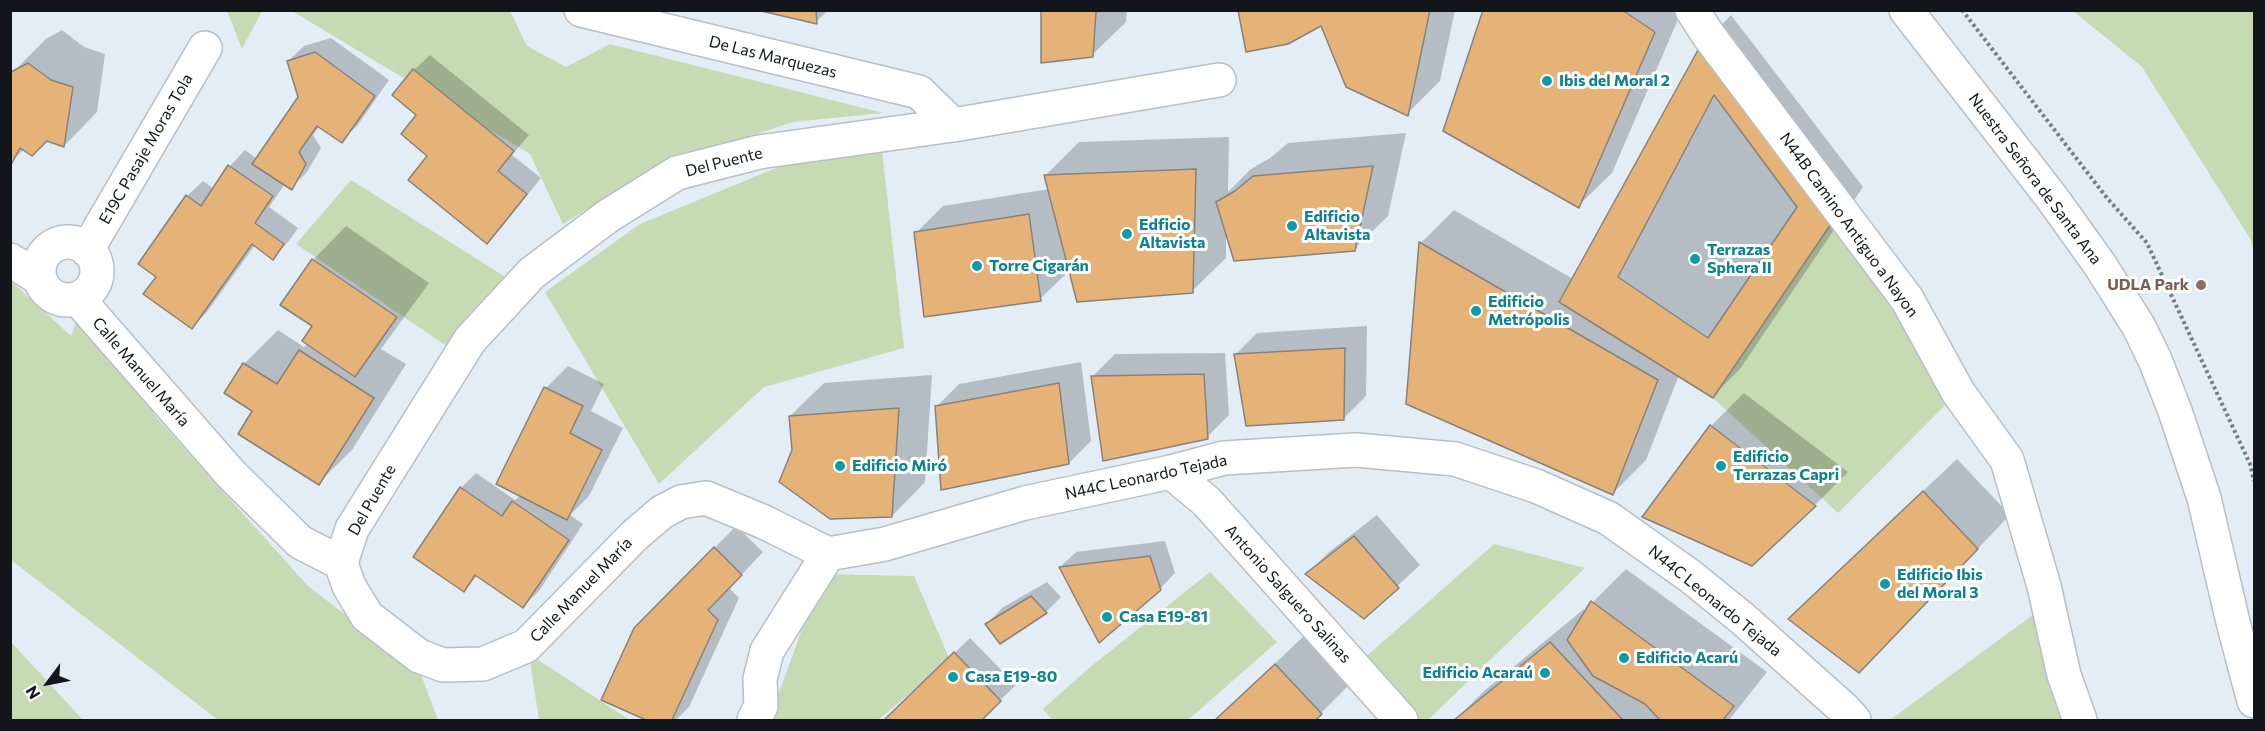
<!DOCTYPE html>
<meta charset="utf-8">
<style>
body{margin:0}
#map{position:relative;width:2265px;height:731px;overflow:hidden;background:#e3edf6;font-family:Commissioner,sans-serif}
canvas{display:block}
.frame{position:absolute;inset:0;border:12px solid #121519;pointer-events:none}
.north{position:absolute;left:18px;top:653px;width:60px;height:60px;-webkit-text-stroke:4px #fff;paint-order:stroke;rotate:238deg;font-size:16px;font-weight:700;line-height:24px;text-align:center;color:#121519}
.north::after{content:'';display:block;margin:auto;width:21px;height:27px;background:#121519;clip-path:polygon(50% 0,100% 100%,50% 72%,0 100%)}
</style>
<div id="map">
<canvas width="2265" height="731"></canvas>
<div class="frame"></div>
<div class="north">N</div>
</div>
<script>
const ctx = document.querySelector('canvas').getContext('2d');
ctx.lineJoin = 'round';
function fillPath(path, color) { ctx.fillStyle = color; ctx.fill(path, 'evenodd'); }
const poly = rows => new Path2D(rows.map(r => 'M' + r).join(''));
function strokePath(path, color, width, dash) { ctx.strokeStyle = color; ctx.lineWidth = width; ctx.lineCap = dash ? 'butt' : 'round'; ctx.setLineDash(dash || []); ctx.stroke(path); }
function label(font, color, halo, rows, align = 'center') {
  ctx.font = font + ' Commissioner,sans-serif'; ctx.lineWidth = 6; ctx.setLineDash([]); ctx.textBaseline = 'middle'; ctx.strokeStyle = halo; ctx.fillStyle = color; for (const [text, x, y, turn = 0] of rows) {
    ctx.save(); ctx.translate(x, y); ctx.rotate((+turn || 0) * Math.PI / 180); ctx.textAlign = isNaN(turn) ? turn : align; if (halo) ctx.strokeText(text, 0, 0); ctx.fillText(text, 0, 0); ctx.restore();
  }
}
fillPath(poly([
 [227,11,262,11,242,49],
 [292,11,510,11,527,46,566,67,610,44,883,113,793,122,745,138,674,155,563,224,530,154],
 [2073,11,2254,11,2254,254,2251,240,2142,67],
 [882,150,904,348,764,387,659,484,545,292,640,224,781,166],
 [351,180,520,286,460,355,296,244],
 [1837,215,1958,392,1838,513,1713,398],
 [10,280,71,336,80,312,157,418,308,586,420,672,438,720,218,720,11,560],
 [1494,544,1585,568,1428,720,1381,720,1345,675],
 [1210,572,1277,642,1188,720,1052,720,1043,709,1089,668],
 [822,574,914,576,950,660,878,720,769,720],
 [2034,614,2069,720,1890,720],
 [10,642,11,642,83,720,11,720],
 [529,654,630,720,539,720]
]), '#c6dbb4');
fillPath(poly([
 [764,10,828,10,816,22],
 [1042,10,1127,10,1126,22,1092,55],
 [1239,10,1455,10,1440,81,1407,114,1321,24],
 [1485,10,1682,10,1612,173,1578,206],
 [1731,15,1863,187,1740,369,1713,396,1679,375,1646,460,1613,493,1408,403,1421,243,1454,210,1573,279,1705,42],
 [62,30,84,47,105,54,97,112,64,146,47,139,24,149,12,161,13,72,46,39],
 [331,38,389,80,357,126,341,141,320,126,313,135,321,148,307,172,291,188,285,184,269,207,298,228,288,242,273,258,255,245,207,312,192,327,158,276,187,196,203,181,214,189,230,166,245,150,257,159,299,97,288,61,304,46],
 [430,55,529,135,512,155,541,178,502,227,487,242,429,156,418,114,414,70],
 [1406,133,1388,216,1354,249,1226,232,1226,258,1192,291,1070,270,1040,299,916,233,943,206,1049,189,1046,175,1079,142,1229,137,1228,192,1251,169,1270,158,1288,143],
 [346,226,429,283,381,349,406,364,352,450,318,483,254,411,226,393,244,364,278,330,304,347,308,343,314,326,282,304,313,260],
 [1367,326,1366,396,1344,418,1235,355,1257,333],
 [1225,353,1229,415,1207,437,1093,376,1115,354],
 [1081,362,1091,441,1069,463,937,406,959,384],
 [568,366,604,384,591,411,623,428,589,496,570,515,583,524,539,591,523,606,478,575,464,590,461,488,476,473,515,500,521,495,498,483,546,388],
 [932,375,925,482,892,516,793,451,790,416,824,383],
 [1744,393,1848,472,1815,505,1711,426],
 [1957,459,2010,515,1892,638,1823,586],
 [1377,515,1420,565,1364,617,1308,573,1329,552],
 [736,526,763,552,729,588,739,598,689,707,676,720,650,720,603,699,636,629],
 [1165,541,1175,573,1160,589,1060,567,1076,552],
 [1626,569,1767,672,1729,720,1455,720,1483,692,1584,609,1586,612,1593,602],
 [1047,582,1061,597,1046,612,987,624,1002,608],
 [1309,631,1354,680,1321,713,1313,720,1216,720],
 [970,638,1016,685,979,720,886,720]
]), '#0003');
const building = poly([
 [757,10,816,10,817,24,757,10],
 [1041,10,1104,10,1096,12,1093,57,1041,63,1041,10],
 [1238,10,1430,10,1408,116,1346,87,1321,26,1288,44,1246,52,1238,10],
 [1483,10,1622,10,1655,32,1579,208,1443,131,1483,10],
 [1703,41,1837,215,1713,398,1559,302,1703,41],
 [315,52,375,96,342,143,317,126,299,152,306,164,292,190,252,164,298,97,287,61,315,52],
 [28,63,51,80,73,87,64,147,47,141,32,156,20,148,12,163,10,162,10,74,11,72,28,63],
 [413,69,514,151,498,171,527,194,487,244,408,180,427,156,401,134,416,115,392,95,413,69],
 [1714,95,1797,207,1708,338,1618,277,1714,95],
 [228,165,273,196,255,223,284,244,273,260,252,244,192,329,143,294,156,277,138,264,186,195,201,206,228,165],
 [1373,166,1355,251,1234,261,1216,202,1235,191,1253,176,1373,166],
 [1196,169,1193,293,1077,302,1044,175,1196,169],
 [1029,214,1041,301,924,317,914,232,1029,214],
 [1419,242,1658,380,1613,495,1406,404,1419,242],
 [312,259,397,317,355,377,302,341,312,326,280,305,312,259],
 [1345,348,1344,420,1246,426,1234,354,1345,348],
 [299,350,374,398,319,485,238,434,252,411,224,393,243,363,277,384,299,350],
 [1204,374,1208,439,1103,461,1091,376,1204,374],
 [1059,383,1069,464,941,490,935,406,1059,383],
 [544,387,583,406,570,433,602,450,567,520,496,484,544,387],
 [899,408,892,517,830,519,779,482,792,450,789,416,899,408],
 [1710,425,1816,506,1752,566,1642,517,1710,425],
 [460,487,502,516,512,501,569,540,523,608,475,575,464,592,413,557,460,487],
 [1923,491,1978,549,1859,673,1788,619,1923,491],
 [1354,536,1399,588,1364,619,1305,574,1354,536],
 [714,547,742,575,708,610,718,620,672,720,646,720,601,700,634,628,714,547],
 [1150,556,1161,590,1099,643,1059,567,1150,556],
 [1031,596,1047,613,1000,644,985,624,1031,596],
 [1591,601,1734,706,1723,720,1660,720,1645,704,1593,676,1567,640,1591,601],
 [1550,642,1623,720,1454,720,1550,642],
 [954,652,1001,701,982,720,884,720,954,652],
 [1275,664,1322,714,1316,720,1215,720,1275,664]
]);
fillPath(building, '#e5b378');
strokePath(building, '#898179', 1.5);
const minor = poly([
 [581,10,919,92,953,125],
 [1692,10,1709,36,1907,299,1958,392,2007,460,2044,586,2064,675,2080,720],
 [1906,10,2052,198,2100,265,2139,327,2155,360,2175,411,2204,498,2233,622,2254,701],
 '39 271a29 29 0 1 1 58 0a29 29 0 1 1-58 0Z',
 [87,250,205,48],
 [10,260,39,278],
 [78,299,231,474,300,542,341,563,349,586,367,616,419,656,443,665,483,664,526,646,635,535,662,512,681,502,706,498,764,522,828,554],
 [1171,472,1207,502,1401,720],
 [828,554,885,544,1025,503,1171,472,1224,458,1356,450,1455,459,1536,486,1608,518,1690,576,1743,619,1844,709,1854,720],
 [341,563,352,529,470,340,532,273,608,216,677,173,759,152,953,125,1219,80],
 [754,720,761,706,760,679,767,651,828,554]
]);
strokePath(minor, '#b6bfc8', 36);
strokePath(poly([
 [1962,10,2107,198,2147,243,2250,464,2254,481]
]), '#777d84', 4, [3, 3]);
strokePath(minor, '#fff', 33);
for (const [x, y, r, color] of [
 [1547,81,6,"#0f9aa8"],
 [1292,226,6,"#0f9aa8"],
 [1127,234,6,"#0f9aa8"],
 [1695,259,6,"#0f9aa8"],
 [977,266,6,"#0f9aa8"],
 [2201,285,6,"#8d6e63"],
 [1476,311,6,"#0f9aa8"],
 [840,466,6,"#0f9aa8"],
 [1721,466,6,"#0f9aa8"],
 [1885,584,6,"#0f9aa8"],
 [1107,617,6,"#0f9aa8"],
 [1624,658,6,"#0f9aa8"],
 [1545,673,6,"#0f9aa8"],
 [953,677,6,"#0f9aa8"]
]) { const dot = new Path2D(); dot.arc(x, y, r, 0, 2 * Math.PI); ctx.fillStyle = color; ctx.fill(dot); strokePath(dot, '#fff', 2); }
label('16px', '#121519', '#fff', [
 ["De Las Marquezas",773,57,14],
 ["E19C Pasaje Moras Tola",146,149,-60],
 ["Del Puente",724,162,-14],
 ["Nuestra Señora de Santa Ana",2035,179,53],
 ["N44B Camino Antiguo a Nayon",1849,225,54],
 ["Calle Manuel María",141,372,49],
 ["N44C Leonardo Tejada",1146,477,-12],
 ["Del Puente",372,500,-60],
 ["Calle Manuel María",581,590,-46],
 ["Antonio Salguero Salinas",1288,594,48],
 ["N44C Leonardo Tejada",1715,601,39]
]);
label('bold 16px', '#0d838f', '#fff', [
 ["Ibis del Moral 2",1559,81],
 ["Edificio",1304,217],
 ["Altavista",1304,235],
 ["Edficio",1139,225],
 ["Altavista",1139,243],
 ["Terrazas",1707,250],
 ["Sphera II",1707,268],
 ["Torre Cigarán",989,266],
 ["Edificio",1488,302],
 ["Metrópolis",1488,320],
 ["Edificio",1733,457],
 ["Terrazas Capri",1733,475],
 ["Edificio Miró",852,466],
 ["Edificio Ibis",1897,575],
 ["del Moral 3",1897,593],
 ["Casa E19-81",1119,617],
 ["Edificio Acarú",1636,658],
 ["Edificio Acaraú",1533,673,"right"],
 ["Casa E19-80",965,677]
], 'left');
label('bold 16px', '#785e54', '#fff', [
 ["UDLA Park",2189,285]
], 'right');
</script>
